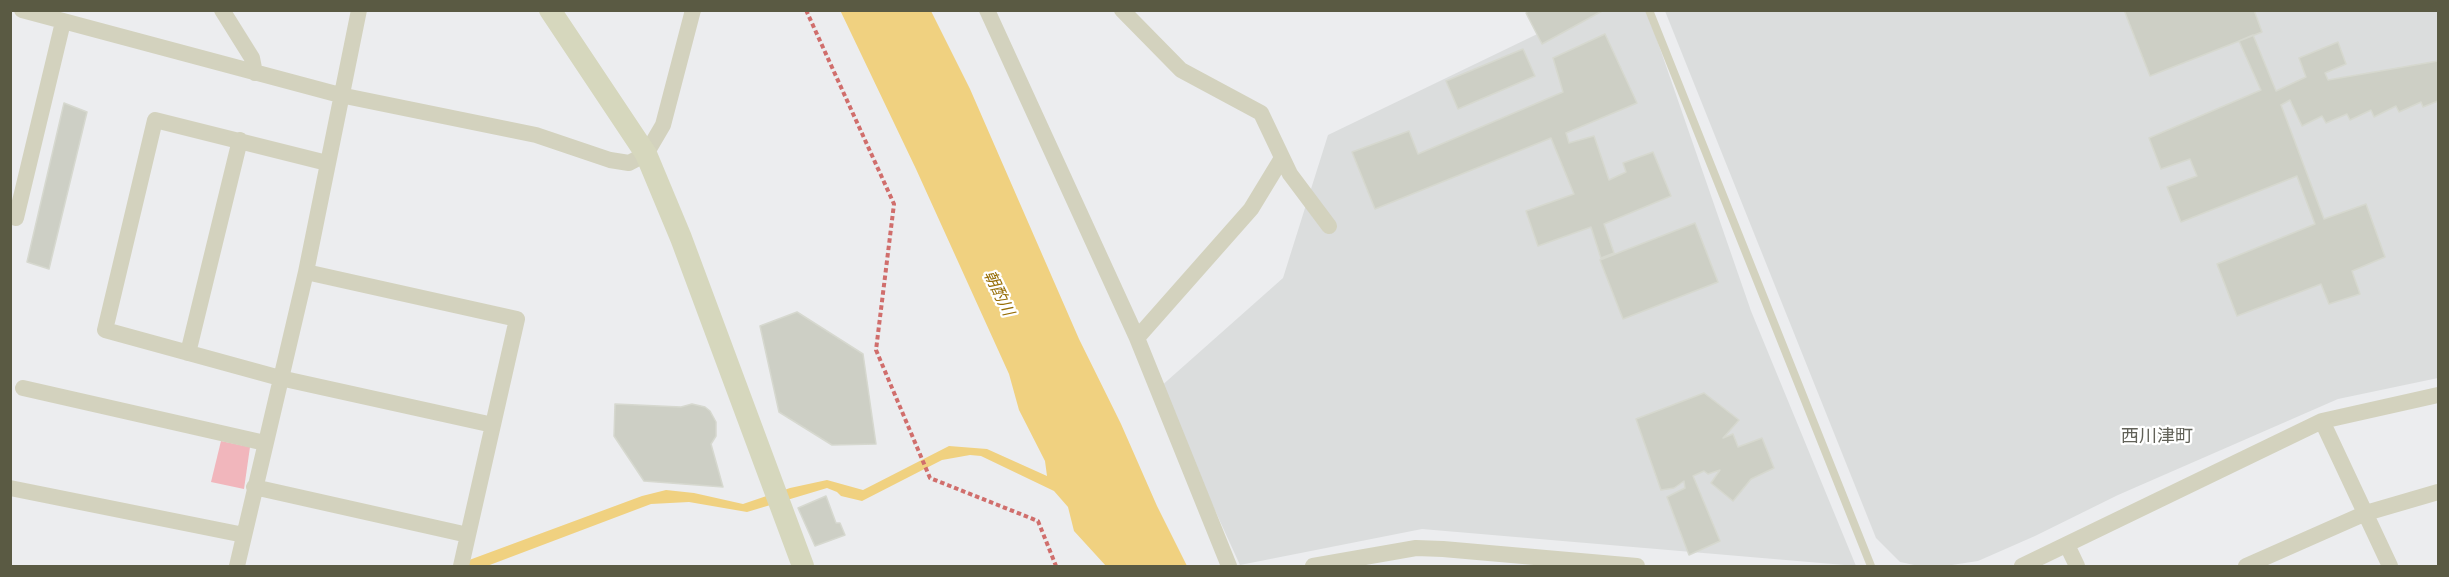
<!DOCTYPE html>
<meta charset="utf-8">
<style>
body{margin:0}
#map{position:relative;width:2449px;height:577px;overflow:hidden;background:#ecedef;font-family:Commissioner,sans-serif}
canvas{display:block}
.frame{position:absolute;inset:0;border:12px solid #5a5a43;pointer-events:none}
</style>
<div id="map">
<canvas width="2449" height="577"></canvas>
<div class="frame"></div>
</div>
<script>
const ctx = document.querySelector('canvas').getContext('2d');
ctx.lineJoin = 'round';
function fillPath(path, color) { ctx.fillStyle = color; ctx.fill(path, 'evenodd'); }
const poly = rows => new Path2D(rows.map(r => 'M' + r).join(''));
function strokePath(path, color, width, dash) { ctx.strokeStyle = color; ctx.lineWidth = width; ctx.lineCap = dash ? 'butt' : 'round'; ctx.setLineDash(dash || []); ctx.stroke(path); }
function label(font, color, halo, rows, align = 'center') {
  ctx.font = font + ' Commissioner,"Noto Sans JP",sans-serif'; ctx.lineWidth = 4.5; ctx.setLineDash([]); ctx.textBaseline = 'middle'; ctx.strokeStyle = halo; ctx.fillStyle = color; for (const [text, x, y, turn = 0] of rows) {
    ctx.save(); ctx.translate(x, y); ctx.rotate((+turn || 0) * Math.PI / 180); ctx.textAlign = isNaN(turn) ? turn : align; if (halo) ctx.strokeText(text, 0, 0); ctx.fillText(text, 0, 0); ctx.restore();
  }
}
fillPath(poly([
 [1585,11,1647,11,1751,311,1856,566,1422,529,1240,565,1159,388,1283,278,1328,135],
 [1665,11,2438,11,2438,378,2338,399,2118,495,2035,536,1978,561,1945,566,1919,566,1900,562,1876,538]
]), '#dbdddd');
fillPath(poly([
 [221,441,250,447,244,489,211,482]
]), '#f1b6bc');
fillPath(poly([
 [840,10,931,11,970,89,1079,339,1121,424,1157,506,1187,566,1106,566,1074,531,1068,507,1054,491,981,456,970,455,942,460,862,501,841,496,837,492,827,488,747,512,689,502,651,504,487,566,453,566,642,496,666,490,694,493,743,504,790,488,827,480,863,490,949,446,987,449,1047,476,1045,461,1019,410,1009,374,916,169]
]), '#f0d180');
const building = poly([
 [1530,10,1604,10,1542,44,1526,13,1530,10],
 [2124,10,2254,10,2262,32,2150,76,2124,10],
 [1605,34,1637,103,1566,133,1569,143,1594,136,1609,180,1626,172,1623,163,1653,152,1671,196,1604,224,1614,253,1601,258,1591,227,1538,246,1526,211,1574,194,1551,138,1375,209,1352,152,1409,131,1418,154,1563,92,1553,58,1605,34],
 [2253,35,2276,91,2306,77,2299,58,2338,42,2346,64,2325,73,2328,80,2438,61,2438,101,2423,107,2421,102,2399,112,2396,106,2374,117,2371,110,2350,120,2347,114,2326,123,2322,116,2302,126,2290,100,2281,105,2324,219,2366,204,2385,257,2352,271,2360,294,2329,304,2321,284,2237,316,2217,264,2315,224,2297,176,2181,222,2167,187,2197,176,2190,159,2161,169,2149,138,2261,90,2239,41,2253,35],
 [1523,49,1535,76,1458,109,1446,81,1523,49],
 [64,103,87,112,49,269,27,262,64,103],
 [1695,223,1718,282,1623,319,1600,260,1695,223],
 [797,312,863,354,876,444,832,445,779,412,760,326,797,312],
 [1704,393,1739,420,1723,438,1733,434,1738,447,1762,438,1774,468,1751,479,1733,501,1711,483,1720,470,1708,474,1704,471,1693,476,1720,541,1689,555,1667,497,1685,488,1684,481,1674,488,1661,490,1636,419,1704,393],
 [615,404,681,407,692,404,705,407,710,411,716,422,716,436,711,444,723,487,644,481,614,436,615,404],
 [826,496,836,523,840,523,845,535,815,546,798,508,826,496]
]);
fillPath(building, '#cdcfc5');
strokePath(building, '#d6d8cf', 1.5);
strokePath(poly([
 [806,10,894,204,876,350,930,478,1038,521,1056,566]
]), '#d06e6c', 4, [4.5, 3]);
strokePath(poly([
 [1649,10,1871,566]
]), '#d3d2be', 8);
strokePath(poly([
 [22,10,340,95,536,135,610,160,629,163,646,154,663,125,693,10],
 [222,10,252,58,255,73],
 [987,10,1137,338,1251,209,1282,158],
 [1122,10,1181,70,1261,113,1290,174,1329,226],
 [327,163,155,120,105,330,280,378,493,425],
 [16,218,63,22],
 [1137,338,1229,566],
 [188,353,240,140],
 [23,388,265,443],
 [2322,421,2390,566],
 [254,487,468,535,517,319,306,272],
 [10,488,244,535],
 [2067,545,2077,566],
 [237,566,306,272,359,10],
 [461,566,468,535],
 [1313,566,1416,548,1443,549,1637,566],
 [2022,566,2322,421,2438,395],
 [2246,566,2366,513,2438,492]
]), '#d3d2be', 16);
strokePath(poly([
 [550,10,646,154,681,238,803,566]
]), '#d6d7bd', 22);
label('italic 16px', '#966d06', '#fff', [
 ["朝酌川",999,293,64]
]);
label('18px', '#616158', '#fff', [
 ["西川津町",2157,436]
]);
</script>
